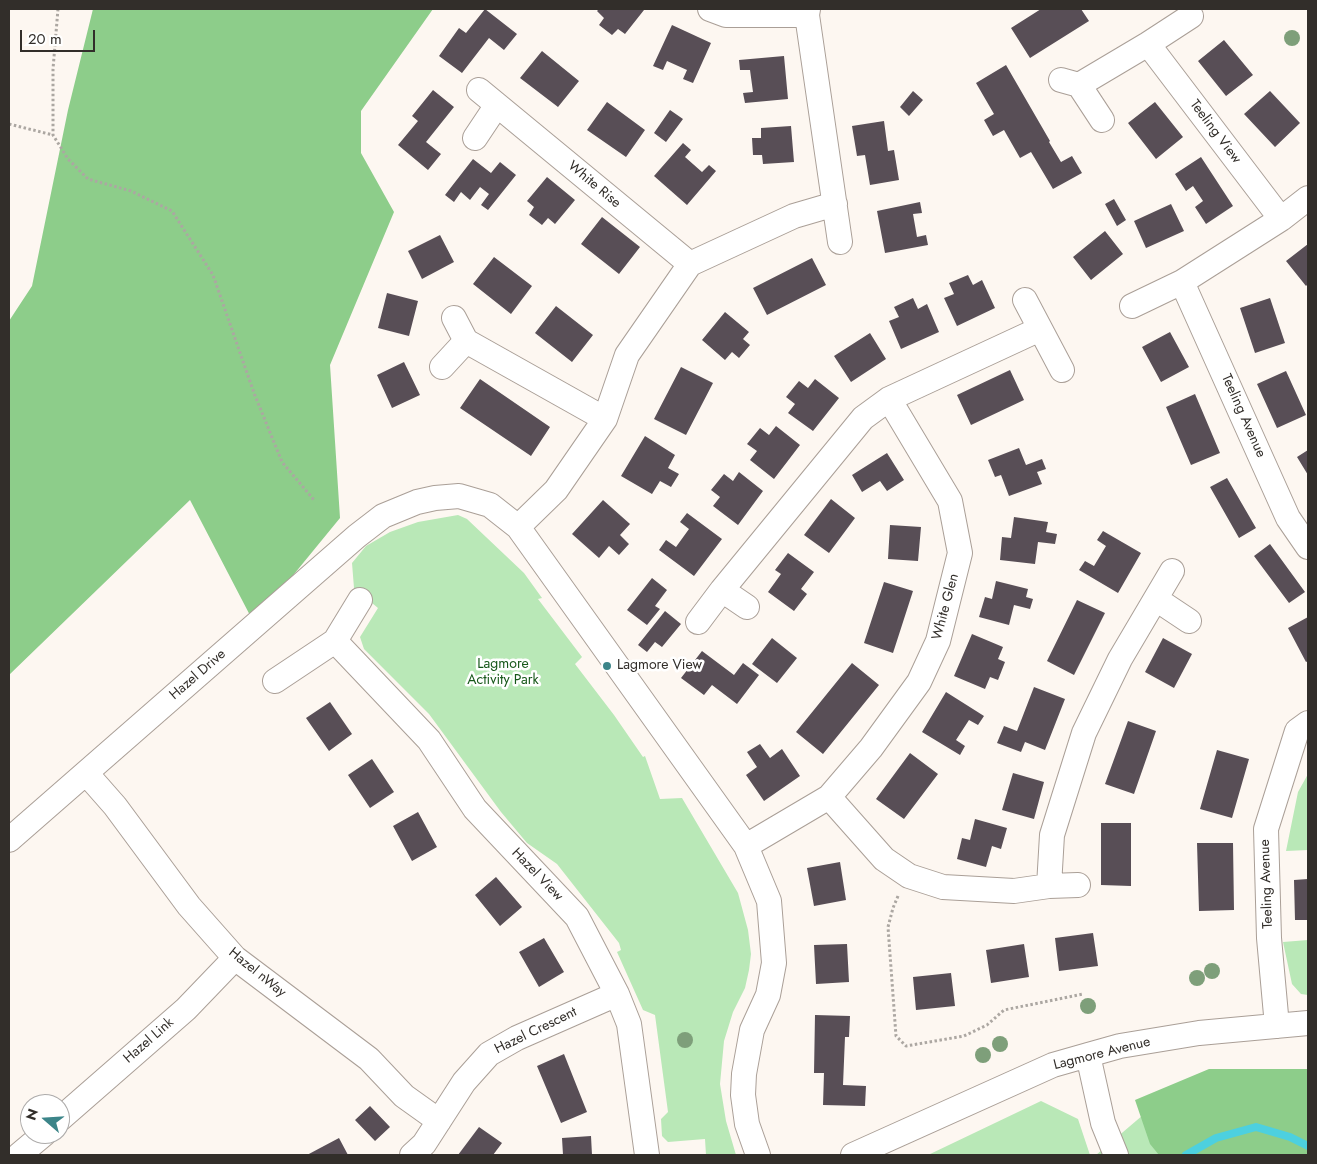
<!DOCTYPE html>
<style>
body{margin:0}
#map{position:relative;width:1317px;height:1164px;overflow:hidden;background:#fdf7f1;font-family:Jost,sans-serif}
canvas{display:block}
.frame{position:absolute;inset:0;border:10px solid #322e2a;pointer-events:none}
.north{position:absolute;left:20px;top:1094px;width:50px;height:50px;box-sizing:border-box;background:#fff;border:1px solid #adabaa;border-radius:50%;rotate:289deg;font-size:14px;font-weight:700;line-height:20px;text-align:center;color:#322e2a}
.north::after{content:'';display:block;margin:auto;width:18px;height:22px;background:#3c8589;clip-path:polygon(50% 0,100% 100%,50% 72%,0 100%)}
.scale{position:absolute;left:20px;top:30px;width:75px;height:22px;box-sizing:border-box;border:2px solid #322e2a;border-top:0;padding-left:6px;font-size:15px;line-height:18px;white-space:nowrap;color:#322e2a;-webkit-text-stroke:4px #fff;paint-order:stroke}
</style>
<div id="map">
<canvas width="1317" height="1164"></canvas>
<div class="frame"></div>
<div class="north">N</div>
<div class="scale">20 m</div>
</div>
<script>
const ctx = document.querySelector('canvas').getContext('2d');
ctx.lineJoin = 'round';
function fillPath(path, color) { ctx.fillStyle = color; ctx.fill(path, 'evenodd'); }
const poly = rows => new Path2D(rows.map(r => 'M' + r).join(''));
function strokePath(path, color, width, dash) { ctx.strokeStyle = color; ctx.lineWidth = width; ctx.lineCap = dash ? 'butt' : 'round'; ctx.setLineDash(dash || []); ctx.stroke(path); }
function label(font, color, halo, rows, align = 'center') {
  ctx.font = font + ' Jost,sans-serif'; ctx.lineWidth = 5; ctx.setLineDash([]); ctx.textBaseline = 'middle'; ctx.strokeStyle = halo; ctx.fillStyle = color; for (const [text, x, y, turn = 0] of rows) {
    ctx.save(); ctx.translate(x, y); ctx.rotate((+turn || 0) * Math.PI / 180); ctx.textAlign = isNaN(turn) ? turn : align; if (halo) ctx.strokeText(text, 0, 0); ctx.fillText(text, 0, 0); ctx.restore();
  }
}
fillPath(poly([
 [458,515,467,519,524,573,542,598,538,599,582,657,575,664,614,715,643,757,645,756,660,799,682,798,738,893,748,930,751,954,749,970,745,988,733,1012,724,1041,720,1084,726,1121,736,1155,706,1155,705,1139,668,1142,662,1136,661,1119,668,1112,655,1015,643,1010,617,952,621,950,619,943,557,864,527,843,501,812,429,714,364,649,360,637,378,608,354,588,352,563,366,546,390,532,418,522],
 [1308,774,1308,850,1286,851,1298,792],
 [1308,940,1308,995,1301,994,1292,984,1283,942],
 [1163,1098,1253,1155,1096,1155],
 [1041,1101,1078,1119,1090,1155,928,1155]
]), '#b9e8b7');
fillPath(poly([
 [93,9,433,9,361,111,361,153,394,212,330,365,340,518,254,623,190,500,9,675,9,321,32,286,68,110],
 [1209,1069,1308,1069,1308,1155,1159,1155,1150,1144,1135,1100]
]), '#8dcd8a');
strokePath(poly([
 [1186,1155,1216,1138,1256,1127,1290,1137,1308,1146]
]), '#4dd0df', 8);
fillPath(poly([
 [485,9,517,34,504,50,489,38,462,73,439,56,459,28,466,33],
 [599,9,642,9,644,10,625,34,618,29,612,35,599,25,604,18,597,11],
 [1041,9,1081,9,1089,21,1030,58,1011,28],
 [672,25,711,43,693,83,683,79,687,70,667,61,663,70,653,66],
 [1224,40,1253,75,1226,96,1198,61],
 [542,51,579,81,558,107,520,78],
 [784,56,788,99,745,103,743,93,753,92,750,70,740,70,739,60],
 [1006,65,1050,141,1049,142,1061,162,1072,156,1082,173,1053,189,1031,152,1020,158,1004,130,993,136,984,120,994,114,976,83],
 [433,90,454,107,426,142,441,154,428,170,398,145,418,121,412,116],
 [913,91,923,100,909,116,900,107],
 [1270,91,1300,123,1275,147,1244,114],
 [607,102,645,130,626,157,587,130],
 [1155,102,1183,137,1156,159,1128,123],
 [670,110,683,119,666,142,654,133],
 [884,121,888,151,894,150,899,180,870,185,865,155,857,156,852,126],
 [791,126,794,162,763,164,762,155,753,155,752,138,761,138,761,128],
 [683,143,691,150,685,157,702,172,709,165,716,171,687,205,654,176],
 [1201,157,1233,206,1206,224,1195,207,1203,201,1193,186,1186,191,1175,174],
 [473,159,491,173,500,162,516,175,488,210,481,205,489,194,480,187,470,200,461,192,454,202,445,195],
 [547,177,575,200,555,224,548,218,542,225,529,215,534,207,527,201],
 [1114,199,1126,220,1117,226,1105,204],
 [920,202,922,213,913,214,917,237,926,235,928,245,885,253,877,211],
 [1171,204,1184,231,1146,248,1134,221],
 [602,217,640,247,619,274,581,244],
 [1105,231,1123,254,1091,280,1073,257],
 [440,235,454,262,422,279,408,251],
 [1308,244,1308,284,1306,286,1286,261],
 [494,257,532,286,511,314,473,284],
 [812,258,826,285,767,315,753,288],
 [968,275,973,285,982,280,995,308,957,326,944,298,954,294,949,283],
 [387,293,418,301,409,336,378,328],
 [913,298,918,309,927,304,939,332,901,349,889,321,899,317,894,307],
 [1270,298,1285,343,1255,353,1240,308],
 [556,306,593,335,572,362,535,333],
 [725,312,749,332,743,339,750,345,739,358,732,352,725,360,702,340],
 [1170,332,1189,367,1161,382,1142,347],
 [870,333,886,359,851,382,834,356],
 [404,362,420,395,392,408,377,375],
 [681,367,713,383,686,435,654,419],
 [1010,370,1024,400,971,425,957,395],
 [1286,371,1306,415,1277,428,1257,384],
 [480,379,550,427,531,456,460,408],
 [815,379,839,398,813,431,788,413,795,404,786,397,799,381,808,388],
 [1195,394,1220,453,1191,465,1166,407],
 [776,426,800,445,774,479,750,460,757,451,747,444,760,428,769,435],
 [645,436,675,455,668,468,679,474,671,487,660,481,652,494,621,476],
 [1019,448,1026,465,1042,459,1046,469,1037,472,1042,484,1009,496,1001,475,995,477,988,460],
 [1308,450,1308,475,1297,457],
 [887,453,904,480,887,491,880,481,862,492,852,475],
 [739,472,763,491,738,525,713,506,720,497,711,490,724,474,733,481],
 [1227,478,1256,528,1239,538,1210,487],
 [831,499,855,518,829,553,804,535],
 [603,500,630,524,620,535,629,544,619,555,609,546,599,558,572,534],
 [687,513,722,539,694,576,659,550,666,540,676,547,689,529,680,522],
 [1014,517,1048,522,1046,532,1057,534,1055,544,1038,542,1035,564,1000,560,1002,537,1011,538],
 [890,525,921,527,918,561,888,559],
 [1103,531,1141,553,1118,593,1079,570,1085,561,1094,566,1106,546,1097,540],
 [1270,544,1305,592,1289,603,1254,556],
 [788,553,814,572,801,589,807,594,794,611,768,592,781,574,775,570],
 [652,578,667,590,655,606,660,609,647,625,627,610],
 [996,581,1028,589,1026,597,1033,599,1030,609,1014,605,1009,625,979,617,985,597,992,599],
 [884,582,913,591,893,653,864,643],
 [1077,600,1105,613,1074,675,1047,661],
 [665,611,681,624,662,647,655,642,647,652,638,645],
 [1308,617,1308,661,1306,662,1288,628],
 [972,634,1003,647,998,659,1005,662,998,680,990,677,985,689,954,676],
 [772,638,797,658,777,683,752,664],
 [1163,638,1192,654,1174,688,1145,672],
 [702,651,734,675,743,663,759,675,737,704,712,685,704,695,681,678],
 [852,663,879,685,823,754,796,732],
 [1034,687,1065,699,1045,750,1025,742,1021,752,997,743,1004,726,1017,731],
 [946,692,984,716,978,725,969,720,956,740,965,746,960,755,922,732],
 [330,702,352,734,329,751,306,718],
 [1128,721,1156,731,1134,794,1105,784],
 [760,744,770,758,782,749,800,776,764,801,746,775,757,767,747,752],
 [1217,750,1249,759,1232,818,1200,809],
 [910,753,938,774,904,819,876,799],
 [372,759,394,792,370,808,348,775],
 [1013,773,1044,782,1034,819,1002,810],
 [418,812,437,847,412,861,393,826],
 [975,819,1007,828,1001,849,992,846,986,867,957,859,962,838,970,840],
 [1101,823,1131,823,1131,886,1101,885],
 [1197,843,1233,843,1234,910,1199,911],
 [840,862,846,900,814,906,807,868],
 [496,877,522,907,500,926,475,895],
 [1308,879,1308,920,1295,920,1294,880],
 [1093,933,1098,966,1059,971,1055,938],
 [544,938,564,972,539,987,519,952],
 [847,944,849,982,816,984,814,945],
 [1024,944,1029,977,991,983,986,950],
 [951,973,955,1006,916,1010,913,977],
 [815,1015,850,1016,849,1037,845,1037,843,1085,866,1086,865,1106,823,1105,824,1073,814,1073],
 [564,1054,587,1112,561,1123,537,1066],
 [370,1106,390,1127,375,1141,355,1120],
 [479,1127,502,1143,493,1155,458,1155],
 [591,1136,592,1155,563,1155,562,1138],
 [339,1138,348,1155,307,1155,322,1147]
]), '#584e56');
const minor = poly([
 [710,9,726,15,807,15],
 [808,9,807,15,840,242],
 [1148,44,1281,219],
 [1061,80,1079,85,1102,120],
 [1079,85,1148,44,1191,16],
 [479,90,690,264],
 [475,138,497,105],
 [1182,282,1288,518,1308,547],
 [1025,300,1062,370],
 [1132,306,1182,282,1281,219,1308,198],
 [466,341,605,419],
 [442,367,466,341,454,318],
 [518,527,556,490,605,419,627,355,690,264,794,216,835,204],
 [722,590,747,607],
 [1156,599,1189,621],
 [698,622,722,590,863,418,889,399,1040,329],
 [335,641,429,740,475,809,577,917,617,994,629,1024,647,1155],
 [275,681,335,641,360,600],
 [86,773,115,806,189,906,235,958,369,1059,404,1096,439,1121],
 [829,797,884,859,909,876,943,887,1014,891,1049,886,1078,885],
 [9,840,357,536,383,516,417,502,435,498,459,496,490,505,518,527,746,846,769,901,774,963,768,995,752,1030,744,1074,743,1095,747,1124,758,1155],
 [746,846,829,797,871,748,919,682,938,641,960,553,950,501,889,399],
 [1049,886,1052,835,1084,733,1120,659,1172,571],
 [1277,1026,1269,938,1266,829,1297,731,1308,723],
 [1088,1055,1103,1123,1116,1155],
 [60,1119,186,1009,235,958],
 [19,1155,44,1134],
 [412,1155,424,1144,464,1082,489,1054,517,1038,617,994],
 [853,1155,1053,1065,1088,1055,1120,1046,1199,1033,1308,1023]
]);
strokePath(minor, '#aa9f97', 26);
strokePath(poly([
 [58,9,53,69,53,135,68,159,88,179,131,191,172,211,213,275,254,393,282,462,314,500],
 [9,124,53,135],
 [898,896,893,908,888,927,896,1036,906,1046,964,1036,987,1025,1004,1010,1083,994]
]), '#aca7a2', 3, [2.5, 2.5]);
strokePath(minor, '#fff', 24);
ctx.fillStyle = '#7e9f7a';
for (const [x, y] of [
 [1292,38],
 [1212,971],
 [1197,978],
 [1088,1006],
 [685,1040],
 [1000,1044],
 [983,1055]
]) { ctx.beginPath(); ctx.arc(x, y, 8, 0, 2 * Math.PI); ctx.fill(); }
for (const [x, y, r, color] of [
 [607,666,5,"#3c8589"]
]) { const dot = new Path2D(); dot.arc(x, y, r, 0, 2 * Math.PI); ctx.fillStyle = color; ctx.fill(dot); strokePath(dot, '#fff', 2); }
label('14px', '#322e2a', '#fff', [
 ["Teeling View",1215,132,53],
 ["White Rise",594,185,40],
 ["Teeling Avenue",1243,416,66],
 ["White Glen",946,607,-75],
 ["Hazel Drive",198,675,-41],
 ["Hazel View",537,875,46],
 ["Teeling Avenue",1267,884,-92],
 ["Hazel nWay",257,973,39],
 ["Hazel Crescent",536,1031,-26],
 ["Hazel Link",149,1041,-41],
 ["Lagmore Avenue",1102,1054,-14]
]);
label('14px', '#165719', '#fff', [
 ["Lagmore",503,665],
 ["Activity Park",503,681]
]);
label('14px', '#322e2a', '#fff', [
 ["Lagmore View",617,666]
], 'left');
</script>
